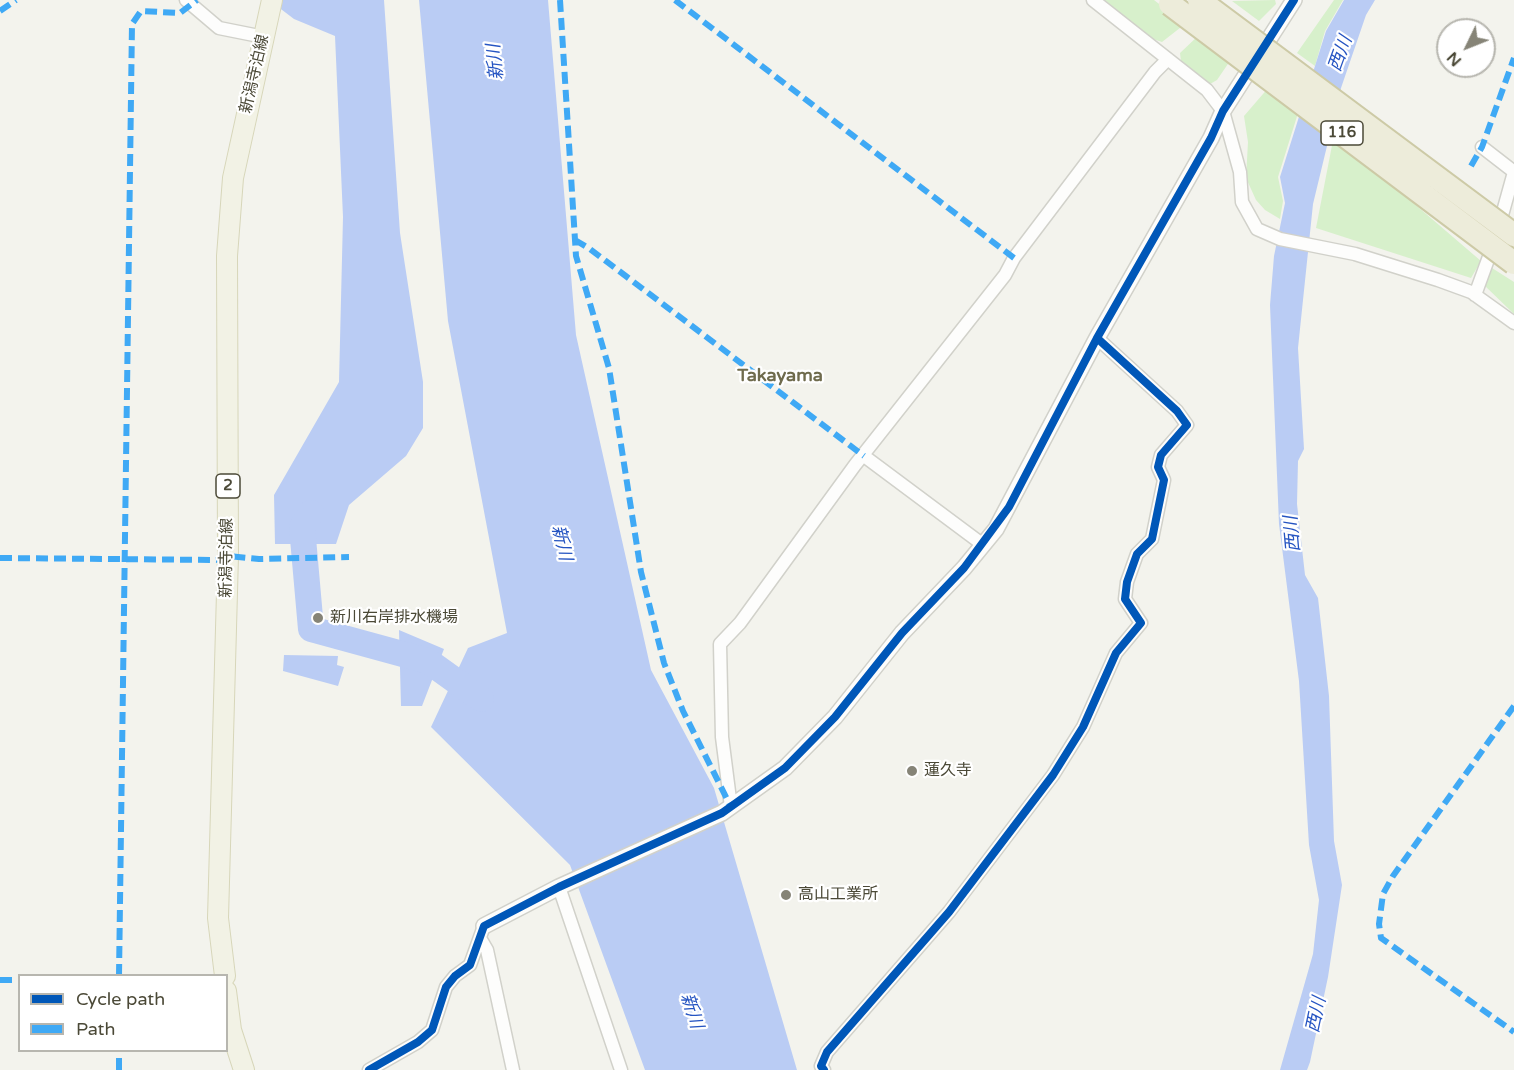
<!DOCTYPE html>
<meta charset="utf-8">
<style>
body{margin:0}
#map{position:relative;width:1514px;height:1070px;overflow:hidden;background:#f3f3ed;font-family:"Varela Round",sans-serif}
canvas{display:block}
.legend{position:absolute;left:18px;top:974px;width:210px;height:78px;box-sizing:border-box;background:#fff;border:2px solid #b7b6af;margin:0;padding:8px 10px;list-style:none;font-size:18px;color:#4b4937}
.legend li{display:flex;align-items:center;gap:12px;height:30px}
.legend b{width:30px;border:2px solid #b7b6af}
.north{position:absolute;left:1436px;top:18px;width:60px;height:60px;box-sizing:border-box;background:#fff;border:2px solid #b7b6af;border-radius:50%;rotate:227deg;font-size:16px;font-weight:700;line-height:24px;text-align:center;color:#4b4937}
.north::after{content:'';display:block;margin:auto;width:21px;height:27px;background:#868477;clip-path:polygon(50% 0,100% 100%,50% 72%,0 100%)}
</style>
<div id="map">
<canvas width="1514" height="1070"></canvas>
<ul class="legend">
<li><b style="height:8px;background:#0057b8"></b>Cycle path</li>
<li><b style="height:8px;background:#3fa9f5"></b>Path</li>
</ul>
<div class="north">N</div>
</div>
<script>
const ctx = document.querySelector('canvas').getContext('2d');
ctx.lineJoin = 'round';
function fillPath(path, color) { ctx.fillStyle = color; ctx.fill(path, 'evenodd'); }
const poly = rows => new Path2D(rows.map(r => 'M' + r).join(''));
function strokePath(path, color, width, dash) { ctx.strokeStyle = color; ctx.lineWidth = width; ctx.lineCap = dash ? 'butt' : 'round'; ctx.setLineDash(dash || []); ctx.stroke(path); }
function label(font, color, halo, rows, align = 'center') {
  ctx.font = font + ' "Varela Round","Noto Sans JP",sans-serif'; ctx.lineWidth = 4.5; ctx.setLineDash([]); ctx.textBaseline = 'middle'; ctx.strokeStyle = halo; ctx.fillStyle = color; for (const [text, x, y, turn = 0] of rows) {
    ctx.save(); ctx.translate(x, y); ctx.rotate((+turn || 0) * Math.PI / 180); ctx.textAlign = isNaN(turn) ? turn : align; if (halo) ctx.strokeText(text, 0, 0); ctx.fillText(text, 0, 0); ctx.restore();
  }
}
fillPath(poly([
 [1104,0,1154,0,1185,24,1162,42,1153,39],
 [1275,0,1276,4,1259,21,1232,1],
 [1334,0,1343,0,1325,31,1315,66,1297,53],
 [1199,35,1232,58,1217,80,1210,84,1181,61,1180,53],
 [1269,87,1299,110,1278,177,1283,201,1280,219,1265,210,1256,200,1246,178,1248,142,1244,116],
 [1334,135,1481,261,1471,278,1316,228],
 [1492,268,1514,282,1514,314,1485,286]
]), '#d7f0cb');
fillPath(poly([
 [269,0,384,0,400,233,423,382,423,428,406,456,349,505,336,544,275,544,274,495,339,382,343,217,335,36,294,19],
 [419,0,548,0,576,335,651,670,714,788,797,1070,645,1070,570,865,431,727,468,648,507,633,448,321],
 [1344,0,1375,0,1366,15,1341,88,1313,204,1298,348,1304,449,1298,461,1297,504,1305,575,1318,598,1329,696,1334,841,1342,885,1328,977,1310,1062,1307,1070,1280,1070,1313,954,1319,900,1309,845,1299,681,1279,524,1270,305,1274,256,1285,203,1280,177,1326,31],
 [399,630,444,649,422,706,401,706],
 [284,655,338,656,337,665,344,667,338,686,283,671]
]), '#baccf4');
strokePath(poly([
 [311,513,302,527,311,629,428,661,481,699]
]), '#baccf4', 26);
const minor = poly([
 [186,0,219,28,264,37],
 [1093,0,1207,90,1223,111,1240,172,1242,202,1257,229,1280,239,1355,254,1438,280,1471,292,1514,323],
 [1482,147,1513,171],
 [1499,226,1514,172],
 [1475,295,1494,243],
 [864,456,982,544],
 [731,807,722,737,720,644,740,623,855,465,1005,275,1014,258,1155,72,1168,59],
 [559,887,621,1070],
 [480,938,487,950,513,1070],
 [369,1070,418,1042,432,1030,446,987,455,976,470,965,484,926],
 [824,1070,821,1066,827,1052,949,912,1053,775,1083,727,1116,653,1141,623,1125,599,1127,582,1137,554,1152,539,1164,480,1158,467,1161,455,1187,425,1177,411,1097,338]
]);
const tertiary = poly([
 [484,926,559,887,722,813,785,768,835,717,902,633,964,568,996,529,1097,338,1211,138,1223,111,1294,0]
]);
const primary = poly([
 [225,976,218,918,228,556,227,256,233,178,272,0],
 [226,991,231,1030,244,1070]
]);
strokePath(minor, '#d1d1ca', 15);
strokePath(tertiary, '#d1d1ca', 18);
strokePath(primary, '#d7d6b9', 22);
strokePath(minor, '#fdfdfc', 12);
strokePath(tertiary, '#fdfdfc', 15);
strokePath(primary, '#f2f2e5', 20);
const motorwayBridge = poly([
 [1199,0,1514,235],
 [1170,4,1514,263]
]);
strokePath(motorwayBridge, '#cdcaa6', 26, []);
strokePath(motorwayBridge, '#edecda', 22);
strokePath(poly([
 [560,0,576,256,609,368,641,572,664,663,683,711,731,807],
 [675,0,1014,258],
 [0,11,16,0],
 [1471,166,1482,147,1514,58],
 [575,240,590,249,864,456],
 [0,558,216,560,228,556,259,559,349,557],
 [1514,706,1393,876,1383,894,1379,924,1381,938,1514,1032],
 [119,976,132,24,141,11,180,13,197,0],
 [0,980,20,980],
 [119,1070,119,1050]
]), '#3fa9f5', 6, [12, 6]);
strokePath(poly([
 [369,1070,418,1042,432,1030,446,987,455,976,470,965,484,926,559,887,722,813,785,768,835,717,902,633,964,568,1009,507,1097,338,1211,138,1223,111,1294,0],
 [824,1070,821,1066,827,1052,949,912,1053,775,1083,727,1116,653,1141,623,1125,599,1127,582,1137,554,1152,539,1164,480,1158,467,1161,455,1187,425,1177,411,1097,338]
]), '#0057b8', 8);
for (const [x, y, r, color] of [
 [318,618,6,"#868477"],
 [912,771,6,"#868477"],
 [786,895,6,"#868477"]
]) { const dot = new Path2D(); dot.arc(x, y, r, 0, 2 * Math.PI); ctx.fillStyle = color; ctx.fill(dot); strokePath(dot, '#fff', 2); }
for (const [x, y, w] of [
 [1342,133,42],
 [228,486,24]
]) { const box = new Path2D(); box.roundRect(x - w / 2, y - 12, w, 24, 4.5); ctx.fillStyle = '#fff'; ctx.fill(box); strokePath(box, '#4b4937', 1.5); }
label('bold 15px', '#4b4937', null, [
 ["116",1342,133],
 ["2",228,486]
]);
label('16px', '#4b4937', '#fff', [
 ["新潟寺泊線",255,74,-77],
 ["新潟寺泊線",227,558,-89]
]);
label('16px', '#4b4937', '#fff', [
 ["新川右岸排水機場",330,618],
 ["蓮久寺",924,771],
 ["高山工業所",798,895]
], 'left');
label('italic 18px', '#2554c2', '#fff', [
 ["西川",1341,54,-70],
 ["新川",496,62,-96],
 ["西川",1293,534,-95],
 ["新川",561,543,77],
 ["新川",691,1011,72],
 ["西川",1317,1015,-78]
]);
label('bold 18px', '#6f6b4d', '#fff', [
 ["Takayama",780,376]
]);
</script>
